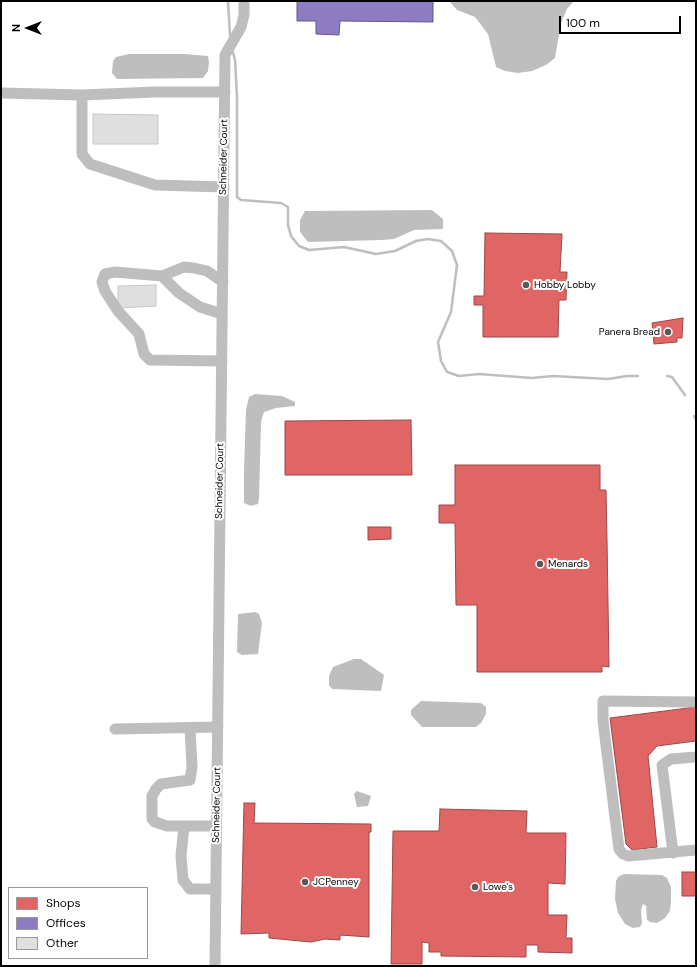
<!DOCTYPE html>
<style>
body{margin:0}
#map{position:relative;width:697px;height:967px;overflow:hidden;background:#fff;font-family:"DM Sans",sans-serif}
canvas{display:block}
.frame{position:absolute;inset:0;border:2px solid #000;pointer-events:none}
.legend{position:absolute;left:8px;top:887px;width:140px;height:72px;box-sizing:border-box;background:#fff;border:1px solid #999;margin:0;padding:5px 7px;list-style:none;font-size:12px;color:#000}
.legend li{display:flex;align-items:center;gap:8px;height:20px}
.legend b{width:20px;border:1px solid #999}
.north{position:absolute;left:8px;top:8px;width:40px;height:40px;-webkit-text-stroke:3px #fff;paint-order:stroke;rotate:270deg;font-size:11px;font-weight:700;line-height:16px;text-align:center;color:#000}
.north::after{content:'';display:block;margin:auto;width:14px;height:18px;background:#000;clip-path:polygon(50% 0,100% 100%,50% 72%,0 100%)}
.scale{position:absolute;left:559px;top:16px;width:122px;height:18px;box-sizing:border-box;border:2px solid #000;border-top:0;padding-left:5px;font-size:12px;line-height:14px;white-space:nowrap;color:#000;-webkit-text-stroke:3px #fff;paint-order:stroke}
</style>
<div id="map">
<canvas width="697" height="967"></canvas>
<div class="frame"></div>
<ul class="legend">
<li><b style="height:11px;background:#e06666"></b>Shops</li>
<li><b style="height:11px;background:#8e7cc3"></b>Offices</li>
<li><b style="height:11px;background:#dfdfdf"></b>Other</li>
</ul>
<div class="north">N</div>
<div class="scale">100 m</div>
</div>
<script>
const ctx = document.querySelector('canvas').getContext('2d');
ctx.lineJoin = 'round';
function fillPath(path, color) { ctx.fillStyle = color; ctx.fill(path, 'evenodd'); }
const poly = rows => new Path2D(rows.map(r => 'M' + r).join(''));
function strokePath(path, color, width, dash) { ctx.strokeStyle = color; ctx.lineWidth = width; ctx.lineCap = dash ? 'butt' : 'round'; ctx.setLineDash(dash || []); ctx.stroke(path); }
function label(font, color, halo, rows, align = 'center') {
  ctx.font = font + ' "DM Sans",sans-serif'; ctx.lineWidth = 4; ctx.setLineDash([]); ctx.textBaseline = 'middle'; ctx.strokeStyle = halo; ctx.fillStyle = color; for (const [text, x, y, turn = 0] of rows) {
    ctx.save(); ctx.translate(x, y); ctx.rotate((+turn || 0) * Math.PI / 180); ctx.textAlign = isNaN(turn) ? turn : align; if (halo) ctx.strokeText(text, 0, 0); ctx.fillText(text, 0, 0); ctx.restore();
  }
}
fillPath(poly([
 [449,1,574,1,567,9,561,23,555,58,546,65,532,71,518,73,505,71,496,67,488,34,475,17,457,10],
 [129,54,185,54,208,56,209,62,208,71,203,78,117,79,112,73,113,61,116,57],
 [432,210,443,219,443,229,414,230,394,239,382,240,308,242,300,232,300,220,305,211],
 [255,394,282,396,295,402,295,406,276,408,264,412,261,422,259,499,258,504,251,506,244,503,244,471,246,410,249,397],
 [255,612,259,614,262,623,258,654,242,655,237,652,238,614],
 [354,659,361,659,384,675,381,691,332,689,329,685,329,676,333,667],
 [421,701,481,703,486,707,486,714,481,723,476,727,422,727,411,715,411,710],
 [357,791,371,796,368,806,357,807,354,794],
 [624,874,662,875,667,878,671,887,671,901,670,911,665,918,657,923,650,922,647,920,646,906,643,904,641,910,642,923,640,927,633,928,625,924,618,913,615,899,616,881,618,877]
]), '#bebebe');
const shops = poly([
 [485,233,562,234,560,272,567,272,566,300,559,300,558,337,483,337,483,305,474,305,474,296,484,296,485,233],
 [683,318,682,338,677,338,677,342,654,344,652,323,683,318],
 [411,420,412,475,285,475,285,421,411,420],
 [455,465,600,465,600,490,606,490,607,540,609,667,602,666,602,672,477,672,477,605,456,605,455,523,439,523,439,505,455,505,455,465],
 [368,527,391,527,391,539,368,540,368,527],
 [696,707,696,741,657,746,648,756,657,847,632,850,626,844,610,718,696,707],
 [244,803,255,803,254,823,371,824,371,832,369,832,369,937,340,935,340,940,325,939,311,942,269,938,269,933,241,934,244,803],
 [440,809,527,811,526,833,566,833,565,884,548,883,548,915,567,915,566,938,572,938,572,953,538,952,538,945,526,945,526,957,441,956,441,952,429,952,429,943,422,942,422,964,391,964,393,831,439,831,440,809],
 [682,872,696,872,696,896,682,896,682,872]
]);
fillPath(shops, '#e06666');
strokePath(shops, '#9d4747', 1);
const offices = poly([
 [297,1,433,1,433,22,340,21,339,35,316,34,316,21,297,21,297,1]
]);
fillPath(offices, '#8e7cc3');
strokePath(offices, '#635788', 1);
strokePath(poly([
 [228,1,230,35],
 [232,49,235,60,237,97,237,197,241,200,281,203,288,207,288,225,291,236,299,246,309,250,344,247,376,254,395,251,416,241,428,239,441,241,452,251,457,265,451,312,438,342,441,361,447,372,459,376,479,374,532,378,553,376,608,379,627,376,638,376],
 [667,376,672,377,685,395],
 [694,416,696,420]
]), '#bebebe', 2.5);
const building = poly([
 [93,114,158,115,158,144,93,144,93,114],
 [156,285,156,306,118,308,118,286,156,285]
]);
fillPath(building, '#dfdfdf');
strokePath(building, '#c6c6c6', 1);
strokePath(poly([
 [1,93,82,95],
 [224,187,155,185,90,164,82,154,82,95,155,92,225,92],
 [162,276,184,267,194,268,207,271,223,282],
 [222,361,150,360,144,354,139,334,118,311,105,291,102,282,105,274,115,272,162,276,179,293,200,307,222,314],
 [696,702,603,701,603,721,619,849,623,854,628,856,696,850],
 [190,728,192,767,190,780,161,784,156,789,152,796,152,819,155,822,167,826,216,826],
 [115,729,218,727],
 [184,826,181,856,183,880,190,889,216,889],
 [673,853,662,765,671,759,696,757],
 [215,966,225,55,241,27,244,15,244,1]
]), '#bebebe', 11);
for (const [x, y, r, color] of [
 [526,285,4,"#595959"],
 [668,332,4,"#595959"],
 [540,564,4,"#595959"],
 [305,882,4,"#595959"],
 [475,887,4,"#595959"]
]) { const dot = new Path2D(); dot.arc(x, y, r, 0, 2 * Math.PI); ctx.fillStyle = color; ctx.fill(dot); strokePath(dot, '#fff', 1.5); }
label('10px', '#000', '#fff', [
 ["Schneider Court",224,157,-89],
 ["Schneider Court",220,481,-89],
 ["Schneider Court",217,805,-89]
]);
label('10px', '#000', '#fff', [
 ["Hobby Lobby",534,285],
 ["Panera Bread",660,332,"right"],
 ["Menards",548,564],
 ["JCPenney",313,882],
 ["Lowe's",483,887]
], 'left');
</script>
